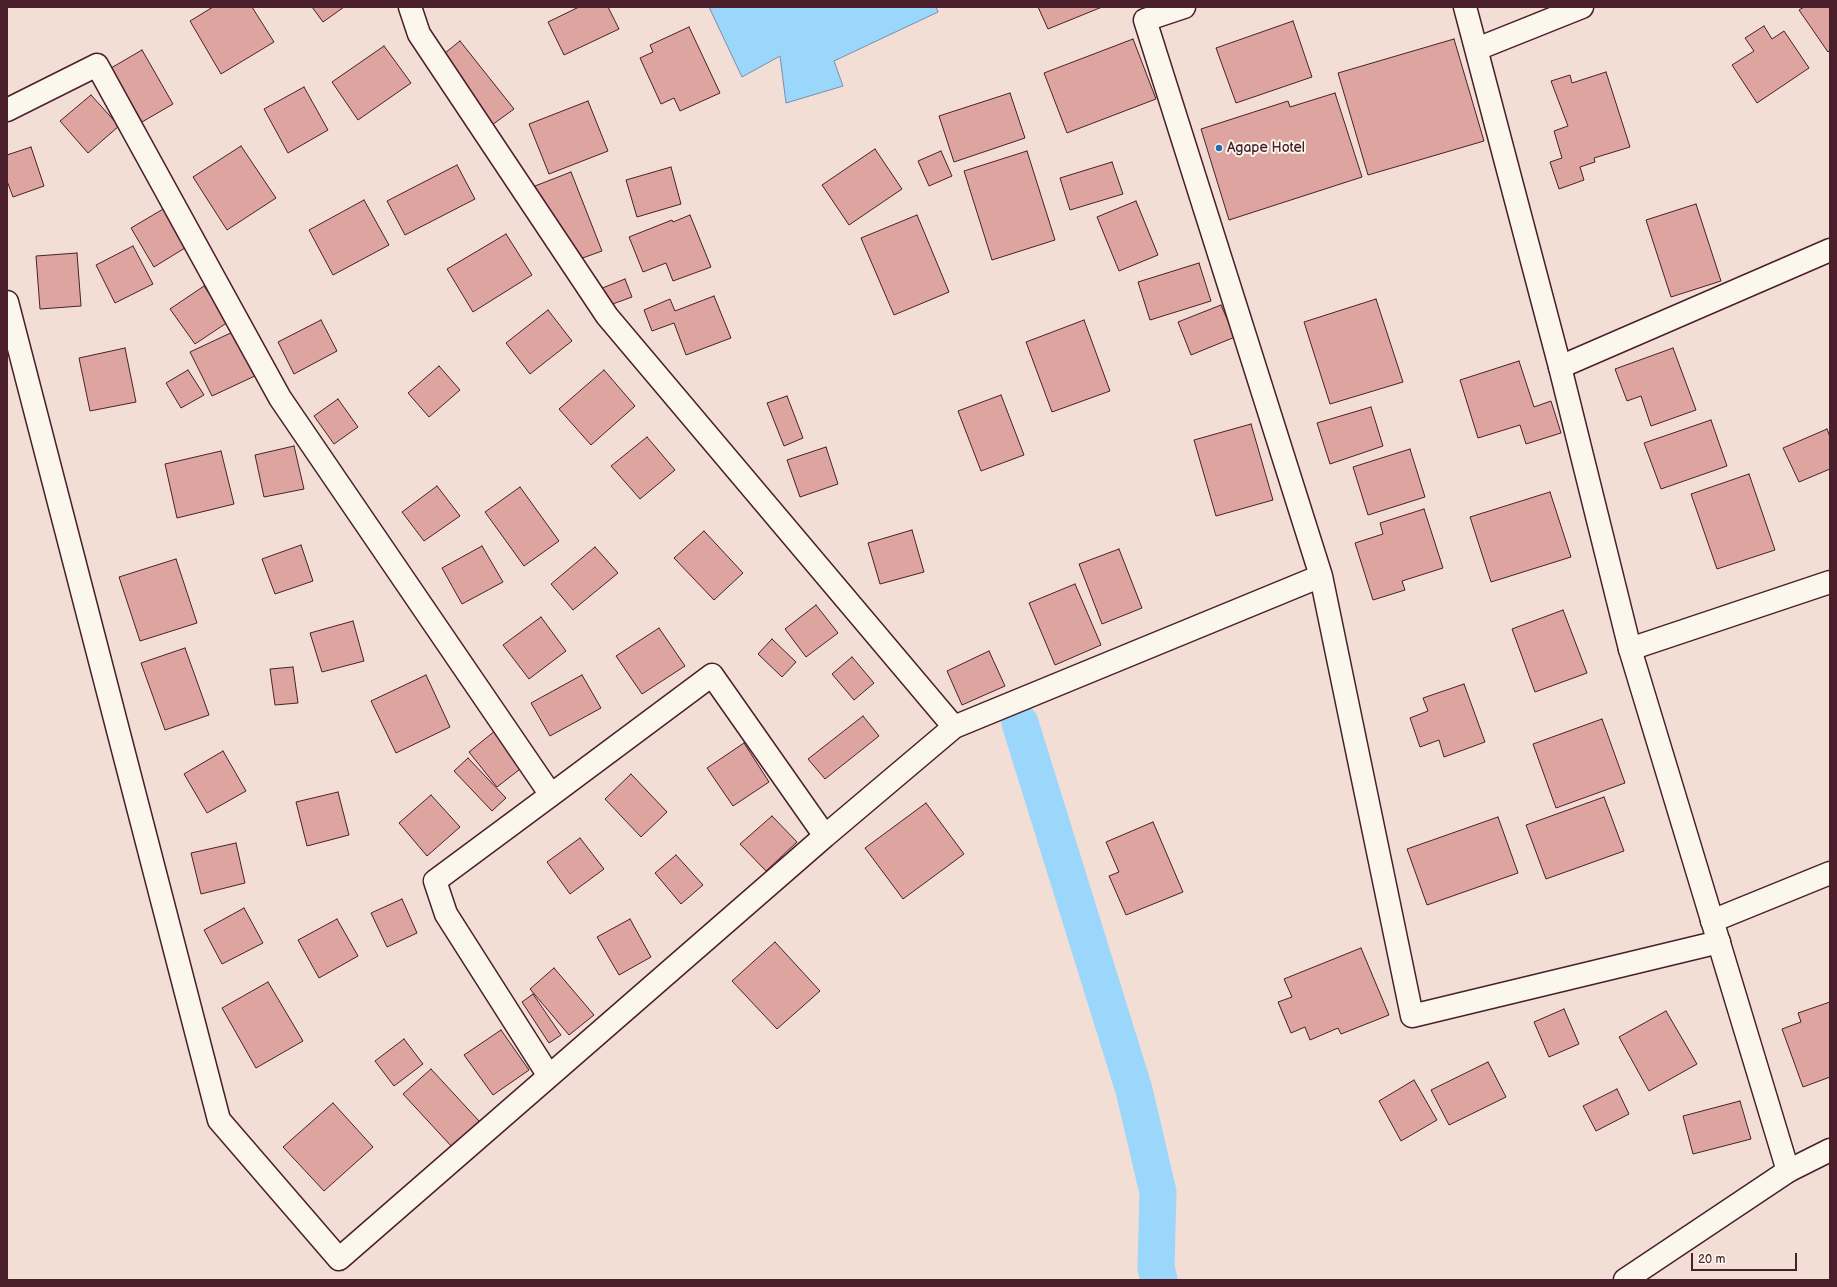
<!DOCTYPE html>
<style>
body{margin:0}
#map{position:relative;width:1837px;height:1287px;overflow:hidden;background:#f2ded5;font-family:"Balsamiq Sans",sans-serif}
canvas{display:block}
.frame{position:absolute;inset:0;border:8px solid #4a1f2b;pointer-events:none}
.scale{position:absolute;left:1691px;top:1253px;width:106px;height:18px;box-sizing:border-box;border:2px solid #4a1f2b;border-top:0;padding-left:5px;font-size:12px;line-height:14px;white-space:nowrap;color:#4a1f2b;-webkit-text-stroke:3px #fbf7ec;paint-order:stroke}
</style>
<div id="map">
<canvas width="1837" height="1287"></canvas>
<div class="frame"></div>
<div class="scale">20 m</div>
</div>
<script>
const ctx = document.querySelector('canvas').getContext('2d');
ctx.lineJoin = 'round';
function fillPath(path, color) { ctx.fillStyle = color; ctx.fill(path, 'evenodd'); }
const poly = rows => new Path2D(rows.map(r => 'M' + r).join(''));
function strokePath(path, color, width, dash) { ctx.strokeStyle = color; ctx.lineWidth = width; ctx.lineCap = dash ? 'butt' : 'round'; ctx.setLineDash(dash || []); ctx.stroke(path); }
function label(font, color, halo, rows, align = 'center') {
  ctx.font = font + ' "Balsamiq Sans",sans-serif'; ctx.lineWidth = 4; ctx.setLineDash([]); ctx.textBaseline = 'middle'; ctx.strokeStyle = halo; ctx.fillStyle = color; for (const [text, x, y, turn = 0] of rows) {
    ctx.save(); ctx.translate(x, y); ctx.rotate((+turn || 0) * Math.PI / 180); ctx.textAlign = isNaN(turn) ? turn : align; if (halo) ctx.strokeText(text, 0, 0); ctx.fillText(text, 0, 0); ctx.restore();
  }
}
const water = poly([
 [709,7,936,7,938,12,834,61,843,86,786,103,780,56,742,77,709,7]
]);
fillPath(water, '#9bd6fb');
strokePath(water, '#7b8da8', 1);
strokePath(poly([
 [1020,723,1134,1090,1158,1192,1156,1268,1159,1280]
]), '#9bd6fb', 37);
const building = poly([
 [213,7,252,7,274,42,221,74,190,21,213,7],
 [312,7,344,7,323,22,312,7],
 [579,7,608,7,619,29,564,55,548,22,579,7],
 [1038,7,1102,7,1048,29,1038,7],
 [1804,7,1830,7,1830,50,1828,52,1799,10,1804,7],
 [1293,21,1312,77,1236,103,1216,48,1293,21],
 [1764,26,1772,39,1784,31,1809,68,1757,103,1732,65,1754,51,1745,38,1764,26],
 [689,27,720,93,680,111,674,98,661,104,640,58,653,52,650,45,689,27],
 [1133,39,1156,99,1067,133,1044,73,1133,39],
 [1454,39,1484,141,1368,175,1338,73,1454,39],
 [460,41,514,109,492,125,440,57,460,41],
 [384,46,411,83,358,120,332,82,384,46],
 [142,50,173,104,142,122,111,68,142,50],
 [1606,72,1630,147,1594,158,1595,162,1580,167,1584,180,1559,189,1550,162,1562,158,1554,131,1568,126,1551,81,1570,75,1572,83,1606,72],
 [304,87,328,130,288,153,264,109,304,87],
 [1010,93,1025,138,954,162,939,116,1010,93],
 [1335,93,1362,177,1229,220,1201,129,1288,101,1290,107,1335,93],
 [91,95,119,126,88,153,60,121,91,95],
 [588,101,608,151,549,174,529,124,588,101],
 [241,146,276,198,227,230,193,177,241,146],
 [31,147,44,186,13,197,7,181,7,155,31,147],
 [875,149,902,189,849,225,822,185,875,149],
 [941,151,952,176,929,186,918,161,941,151],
 [1027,151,1055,240,992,260,964,171,1027,151],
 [1112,162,1123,194,1070,210,1060,178,1112,162],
 [457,165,475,199,405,235,387,201,457,165],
 [671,167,681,204,637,217,626,180,671,167],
 [571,172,602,251,566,264,535,186,571,172],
 [364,200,389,245,333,275,309,230,364,200],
 [1136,201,1158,255,1119,271,1097,217,1136,201],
 [1696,204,1721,281,1671,297,1646,220,1696,204],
 [170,205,193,243,154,267,131,228,170,205],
 [690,215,711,267,673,281,666,263,643,272,629,237,672,220,673,222,690,215],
 [917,215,949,292,894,315,861,238,917,215],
 [506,234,532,275,473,312,447,269,506,234],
 [133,246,153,284,115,303,96,265,133,246],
 [77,253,81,306,40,309,36,256,77,253],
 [1199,263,1211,301,1150,320,1138,282,1199,263],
 [625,279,632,297,596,310,590,293,625,279],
 [204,286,228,322,195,344,170,309,204,286],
 [714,296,731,338,686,355,674,323,652,331,644,310,670,299,675,311,714,296],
 [1376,299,1403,382,1330,404,1304,322,1376,299],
 [1221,305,1235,337,1191,355,1178,322,1221,305],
 [548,310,572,341,530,374,506,343,548,310],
 [321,320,337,351,294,374,278,342,321,320],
 [1084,320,1110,391,1052,412,1026,342,1084,320],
 [237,330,259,374,212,396,190,352,237,330],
 [125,348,136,402,90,411,79,358,125,348],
 [1673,348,1696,410,1651,426,1641,396,1627,401,1615,369,1673,348],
 [1519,361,1534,407,1551,401,1561,433,1526,444,1520,425,1478,438,1460,380,1519,361],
 [439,366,460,390,429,417,408,393,439,366],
 [188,370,204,395,181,408,166,383,188,370],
 [604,370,635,406,591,445,559,409,604,370],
 [1001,395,1024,455,981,471,958,411,1001,395],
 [787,396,803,438,784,446,767,403,787,396],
 [338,399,358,427,334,444,314,416,338,399],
 [1371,407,1383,446,1330,464,1317,423,1371,407],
 [1711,420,1727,466,1661,489,1644,443,1711,420],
 [1251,424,1273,500,1216,516,1194,440,1251,424],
 [1827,429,1830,437,1830,469,1799,482,1783,448,1827,429],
 [647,437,675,470,640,499,611,466,647,437],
 [294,446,304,489,264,497,255,455,294,446],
 [826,447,838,484,800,497,787,460,826,447],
 [1410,449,1425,497,1368,515,1353,467,1410,449],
 [221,451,234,504,177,518,165,464,221,451],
 [1749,474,1775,550,1717,569,1691,494,1749,474],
 [437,486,460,516,424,541,402,512,437,486],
 [520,487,559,541,524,566,485,512,520,487],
 [1550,492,1571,557,1491,582,1470,517,1550,492],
 [1424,509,1443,568,1402,581,1405,590,1373,600,1355,543,1383,534,1380,523,1424,509],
 [912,530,924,572,880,584,868,543,912,530],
 [704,531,743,573,714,600,674,558,704,531],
 [301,545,313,581,275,594,262,559,301,545],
 [482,546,503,582,462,604,442,568,482,546],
 [595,547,618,573,573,610,551,584,595,547],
 [1119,549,1142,608,1102,624,1079,564,1119,549],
 [176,559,197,623,140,641,119,577,176,559],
 [1075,584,1101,645,1055,665,1029,603,1075,584],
 [816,605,838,633,806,657,785,629,816,605],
 [1563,610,1587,673,1535,692,1512,629,1563,610],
 [541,617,566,651,529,679,503,645,541,617],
 [353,621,364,661,322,672,310,633,353,621],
 [659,628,685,666,642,694,616,656,659,628],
 [772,639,796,662,782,677,758,654,772,639],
 [185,648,209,715,165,730,141,663,185,648],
 [989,651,1005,686,962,705,947,671,989,651],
 [852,657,874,683,854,700,832,674,852,657],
 [293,667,298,703,275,705,270,669,293,667],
 [426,675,450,727,396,753,371,701,426,675],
 [582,675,601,708,550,736,531,703,582,675],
 [1464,684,1485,742,1444,757,1439,740,1420,747,1410,718,1428,711,1423,698,1464,684],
 [863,716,879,736,825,779,808,759,863,716],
 [1602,719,1625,783,1556,808,1533,744,1602,719],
 [496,730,524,766,497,787,469,752,496,730],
 [744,743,769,782,733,806,707,768,744,743],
 [223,751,246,791,207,813,184,774,223,751],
 [468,758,506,798,492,811,454,771,468,758],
 [631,774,667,812,641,837,605,799,631,774],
 [338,792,349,835,307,846,296,802,338,792],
 [431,795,460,827,427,856,399,823,431,795],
 [1604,797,1624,851,1546,879,1526,825,1604,797],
 [926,803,964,854,903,899,865,848,926,803],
 [772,816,797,842,766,871,740,844,772,816],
 [1498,817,1518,873,1427,905,1407,849,1498,817],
 [1153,822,1183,892,1126,915,1109,876,1119,872,1106,842,1153,822],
 [580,838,604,869,570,894,547,862,580,838],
 [236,843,245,883,201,894,191,853,236,843],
 [676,855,703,885,681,904,655,873,676,855],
 [402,899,417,933,387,947,371,913,402,899],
 [244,908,263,943,222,964,204,930,244,908],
 [337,919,358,956,319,978,298,940,337,919],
 [630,919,651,957,619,975,597,937,630,919],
 [775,942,820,991,777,1029,732,981,775,942],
 [1361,948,1389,1015,1341,1034,1338,1028,1310,1040,1305,1027,1291,1033,1278,1002,1292,997,1284,979,1361,948],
 [554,968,594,1015,569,1035,530,989,554,968],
 [268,982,303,1041,256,1068,222,1008,268,982],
 [533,994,561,1035,549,1043,522,1002,533,994],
 [1830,1002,1830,1077,1803,1087,1782,1029,1801,1022,1798,1013,1830,1002],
 [1564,1009,1579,1044,1549,1057,1534,1022,1564,1009],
 [1666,1011,1697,1064,1649,1091,1619,1037,1666,1011],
 [501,1030,529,1070,493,1095,464,1055,501,1030],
 [404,1039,423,1064,394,1086,375,1061,404,1039],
 [1488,1062,1506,1097,1449,1125,1431,1090,1488,1062],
 [431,1069,479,1121,452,1147,403,1094,431,1069],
 [1414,1080,1437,1120,1401,1141,1379,1101,1414,1080],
 [1617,1089,1629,1114,1596,1131,1583,1106,1617,1089],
 [1740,1101,1751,1139,1693,1154,1683,1116,1740,1101],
 [333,1103,373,1147,324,1191,283,1147,333,1103]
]);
fillPath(building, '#dea49f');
strokePath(building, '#4a1f2b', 1);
const street = poly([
 [410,7,419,34,607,316,954,727,1321,576,1145,20,1184,7],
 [1477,49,1582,7],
 [7,110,97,65,280,398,551,795,712,675,825,836,954,727],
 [7,302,219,1120,339,1259,825,836],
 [1560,367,1830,250],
 [1321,576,1412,1016,1719,942],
 [1630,649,1830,582],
 [1712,921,1830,873],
 [549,1076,446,914,435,881,551,795],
 [1788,1171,1830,1150]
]);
const secondary = poly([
 [1465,7,1560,367,1630,649,1788,1171,1625,1280]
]);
strokePath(street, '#4a1f2b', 25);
strokePath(secondary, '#4a1f2b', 25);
strokePath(street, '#fbf7ec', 22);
strokePath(secondary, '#fbf7ec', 22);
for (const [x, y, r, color] of [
 [1219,148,4,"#1f6fb2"]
]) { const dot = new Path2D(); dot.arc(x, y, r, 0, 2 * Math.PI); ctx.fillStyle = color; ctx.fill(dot); strokePath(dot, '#fbf7ec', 1.5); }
label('14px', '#4a1f2b', '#fbf7ec', [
 ["Agape Hotel",1227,148]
], 'left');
</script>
